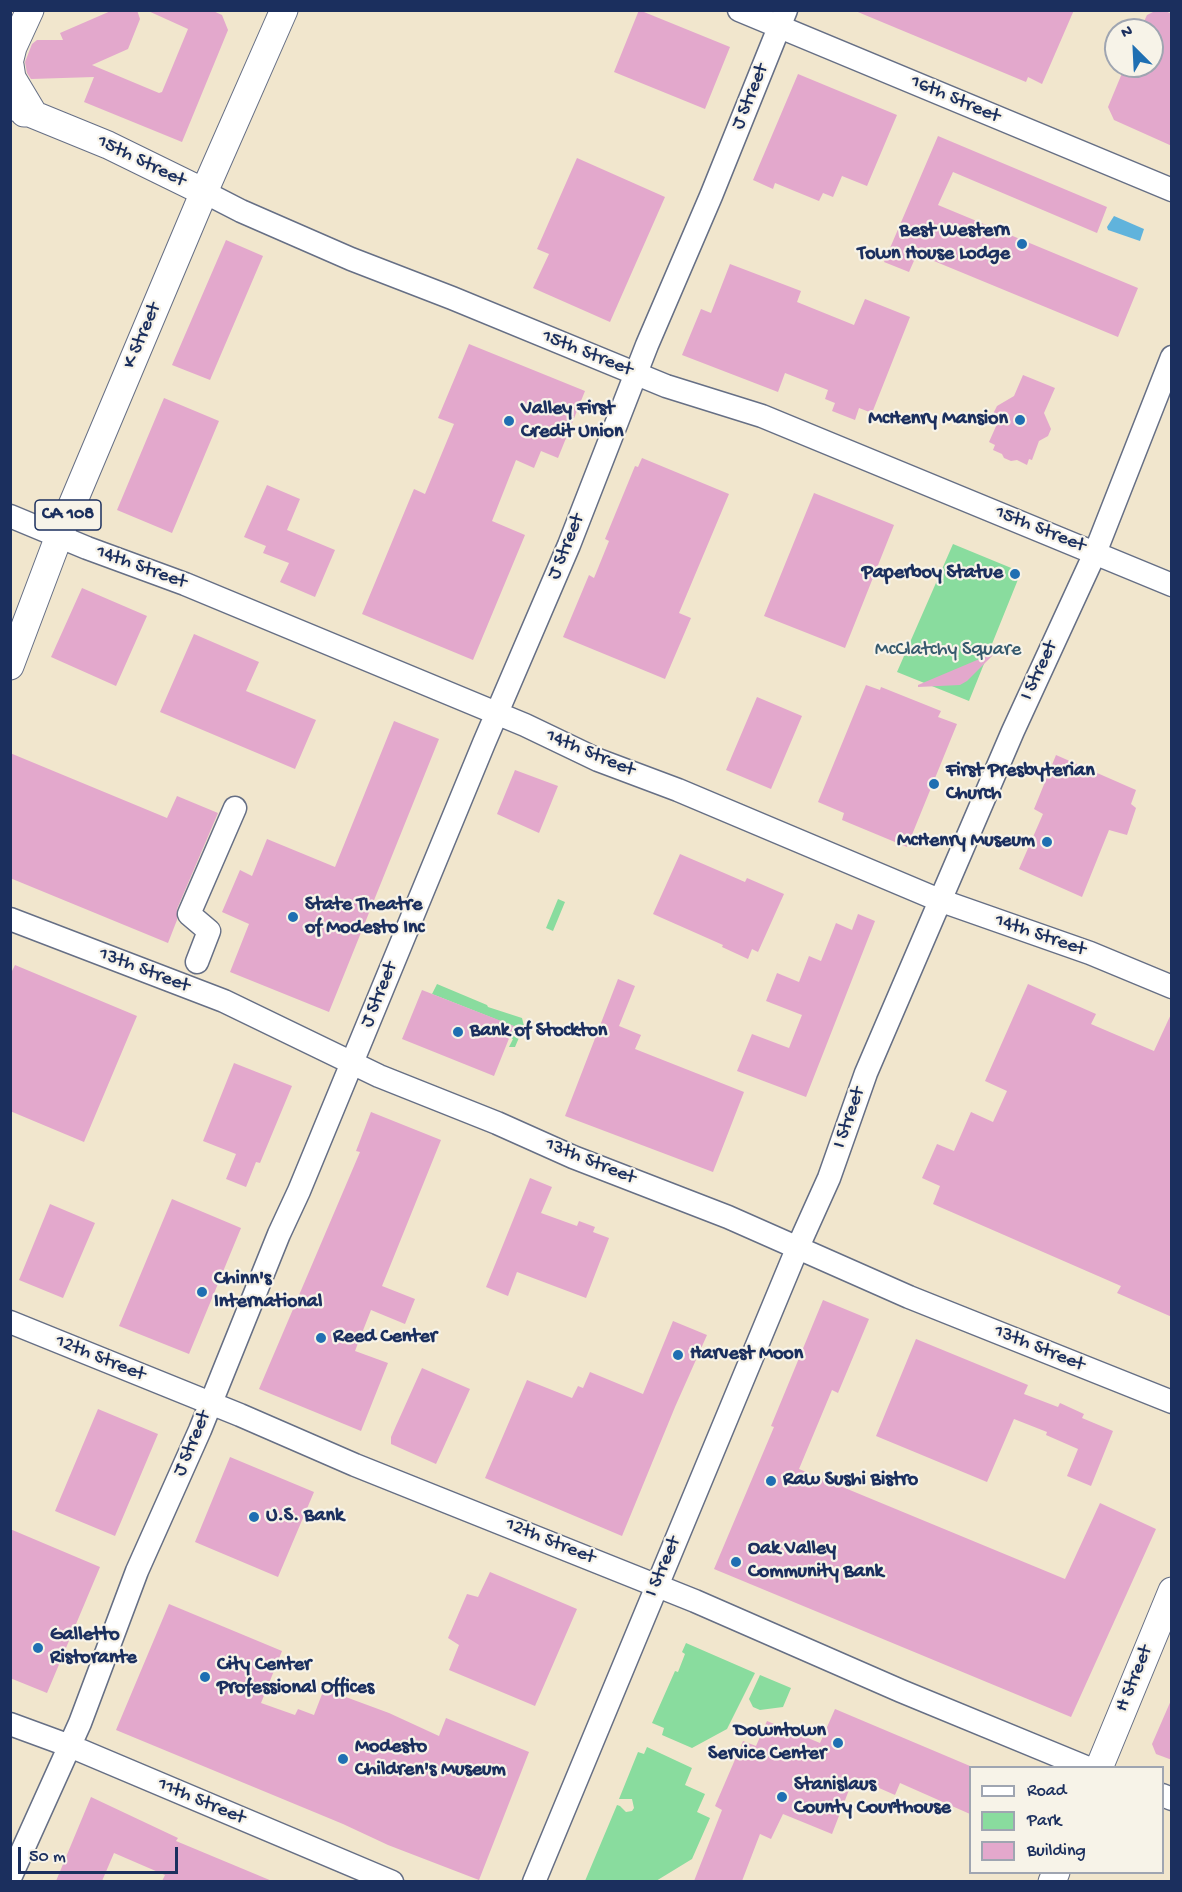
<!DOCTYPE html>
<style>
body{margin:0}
#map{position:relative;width:1182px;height:1892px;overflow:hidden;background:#f1e6cd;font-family:"Gochi Hand",sans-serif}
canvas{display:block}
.frame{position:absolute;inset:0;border:12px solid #1b2f5e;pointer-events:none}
.legend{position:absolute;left:969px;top:1766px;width:195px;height:108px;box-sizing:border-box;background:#f7f3e8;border:2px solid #9fa5b1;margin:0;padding:8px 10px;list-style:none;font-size:18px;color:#1b2f5e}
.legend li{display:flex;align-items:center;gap:12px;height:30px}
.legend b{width:30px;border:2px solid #9fa5b1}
.north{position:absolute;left:1104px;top:18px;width:60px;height:60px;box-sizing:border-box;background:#f7f3e8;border:2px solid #9fa5b1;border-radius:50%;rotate:336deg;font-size:16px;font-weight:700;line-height:24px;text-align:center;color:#1b2f5e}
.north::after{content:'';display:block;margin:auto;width:21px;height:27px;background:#1f6fb2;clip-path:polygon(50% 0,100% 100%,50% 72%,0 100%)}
.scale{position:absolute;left:18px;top:1847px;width:160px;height:27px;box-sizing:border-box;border:3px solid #1b2f5e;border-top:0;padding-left:8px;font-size:18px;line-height:21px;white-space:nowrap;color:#1b2f5e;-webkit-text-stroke:4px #f7f3e8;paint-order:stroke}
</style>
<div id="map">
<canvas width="1182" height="1892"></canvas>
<div class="frame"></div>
<ul class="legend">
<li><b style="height:8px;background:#fff"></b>Road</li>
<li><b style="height:16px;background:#89dc9e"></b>Park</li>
<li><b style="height:16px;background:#e3a8cc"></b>Building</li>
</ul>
<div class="north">N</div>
<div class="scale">50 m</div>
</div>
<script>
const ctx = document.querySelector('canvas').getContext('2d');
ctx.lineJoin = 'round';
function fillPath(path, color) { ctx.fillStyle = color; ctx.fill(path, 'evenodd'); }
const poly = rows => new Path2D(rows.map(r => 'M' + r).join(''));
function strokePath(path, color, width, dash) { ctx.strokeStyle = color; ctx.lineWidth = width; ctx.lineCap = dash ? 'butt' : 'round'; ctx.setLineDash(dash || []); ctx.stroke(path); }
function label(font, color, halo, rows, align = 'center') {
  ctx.font = font + ' "Gochi Hand",sans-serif'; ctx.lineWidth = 4.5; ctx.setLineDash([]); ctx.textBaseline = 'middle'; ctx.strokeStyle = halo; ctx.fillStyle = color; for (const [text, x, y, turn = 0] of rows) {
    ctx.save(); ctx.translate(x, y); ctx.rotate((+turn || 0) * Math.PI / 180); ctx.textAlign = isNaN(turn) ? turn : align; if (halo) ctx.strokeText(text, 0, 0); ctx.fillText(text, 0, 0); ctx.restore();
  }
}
fillPath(poly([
 [953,544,1021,572,969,701,897,672],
 [558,899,565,902,553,931,546,928],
 [437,984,487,1005,488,1007,522,1018,524,1026,515,1047,509,1047,513,1039,509,1037,513,1026,432,994],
 [686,1643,755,1673,727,1729,692,1748,662,1735,664,1728,652,1723,675,1671,678,1672,685,1654,682,1652],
 [760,1675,791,1688,783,1707,760,1710,753,1707,749,1699],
 [647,1747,692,1768,685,1785,705,1794,697,1812,710,1818,692,1859,656,1881,585,1881,617,1805,620,1806,626,1812,632,1811,634,1808,632,1799,619,1799,638,1752,644,1754]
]), '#89dc9e');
fillPath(poly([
 [1114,216,1144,229,1140,241,1108,230,1107,227]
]), '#60b3dc');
fillPath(poly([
 [113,10,137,10,140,19,128,49,92,65,159,93,162,92,188,29,146,10,211,10,222,15,228,30,182,142,84,102,94,77,31,79,27,73,25,62,32,44,37,40,63,40,60,33],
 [639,10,730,47,705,109,614,72],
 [853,10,1074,10,1042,84,1028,77,1026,82],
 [1157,10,1163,10,1172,14,1172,146,1114,120,1108,107,1125,66,1152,66,1152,30,1140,30,1147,15],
 [798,74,897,115,867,186,842,176,833,197,823,193,819,201,775,183,773,189,753,180],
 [938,136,1107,207,1097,233,953,172,938,205,1138,288,1118,337,917,254,909,272,884,262],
 [577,158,665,197,610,322,533,288,549,254,537,249],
 [226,240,263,256,210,380,172,365],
 [730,264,801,291,797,302,854,325,865,299,910,317,872,413,859,408,855,420,832,411,835,403,825,399,828,390,785,373,778,392,682,355,701,309,711,313],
 [469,344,585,391,558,458,541,451,534,468,516,460,492,521,525,535,473,660,362,614,414,489,425,494,454,424,438,418],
 [1023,375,1055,388,1044,413,1051,429,1048,436,1039,441,1032,460,1029,459,1027,465,1017,460,1011,461,1004,458,1002,454,993,450,995,445,989,442,997,424,993,414,997,406,1014,396],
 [164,398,219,421,172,533,117,510],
 [642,458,729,494,679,613,691,618,665,679,563,637,589,575,594,578,609,541,605,539,635,466,638,467],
 [267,485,300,499,287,530,335,550,315,597,280,582,289,563,263,553,266,546,244,537],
 [814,493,894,525,845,648,764,616],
 [82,588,147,616,116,686,51,657],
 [194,634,259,662,246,691,316,720,295,769,160,712],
 [996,652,967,681,960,685,918,687,918,685],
 [866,685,880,690,881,687,941,711,938,717,957,724,907,847,842,820,844,813,818,802],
 [757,697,802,716,771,789,726,770],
 [394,721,439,739,329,1012,230,972,249,924,222,912,240,870,252,876,267,839,335,867],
 [10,753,167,818,177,796,218,813,177,909,177,920,168,943,10,878],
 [1056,755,1136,790,1131,804,1136,808,1127,835,1109,830,1082,897,1019,869,1043,814,1034,809],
 [515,770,558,786,539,833,497,814],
 [680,854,745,882,747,878,784,894,758,952,752,949,748,959,722,947,723,945,653,914],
 [858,914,875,921,806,1097,737,1071,752,1034,789,1048,802,1015,766,1001,777,973,799,982,809,956,821,961,836,923,852,930],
 [15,965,137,1016,84,1142,10,1111,10,975],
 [618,979,635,986,619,1026,641,1035,635,1049,744,1092,713,1172,565,1116],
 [1028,984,1096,1014,1091,1024,1154,1051,1172,1012,1172,1317,1117,1293,1121,1286,933,1204,940,1186,922,1178,937,1144,954,1151,971,1112,993,1122,1007,1091,985,1081],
 [422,990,514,1026,494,1076,402,1039],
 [234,1063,292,1086,260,1163,256,1162,246,1187,226,1179,236,1154,203,1141],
 [371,1112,441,1140,382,1286,415,1299,405,1324,371,1310,355,1351,388,1363,361,1431,259,1389,360,1152,356,1151],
 [530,1178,552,1187,541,1213,577,1226,579,1221,595,1227,593,1232,609,1238,586,1298,517,1272,508,1296,486,1287],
 [172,1199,241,1228,189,1354,119,1326],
 [50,1204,95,1223,63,1298,19,1280],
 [823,1300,869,1319,838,1393,832,1390,799,1469,1065,1579,1100,1503,1156,1529,1071,1717,714,1569,774,1427,771,1426],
 [673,1321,707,1335,675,1407,622,1536,485,1478,527,1380,572,1398,578,1386,583,1388,590,1372,643,1394],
 [916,1339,1028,1385,1024,1394,1058,1407,1060,1403,1084,1414,1082,1418,1113,1431,1091,1486,1067,1476,1078,1449,1046,1435,1047,1432,1014,1419,987,1482,876,1436],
 [422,1368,470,1389,436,1464,391,1444,391,1437],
 [98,1409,158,1434,115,1536,55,1511],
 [230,1457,314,1492,278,1577,195,1542],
 [10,1529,100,1567,47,1693,10,1678],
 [490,1572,577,1609,535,1706,449,1670,459,1645,448,1638,467,1594,478,1597],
 [169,1604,282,1651,261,1703,295,1715,298,1709,314,1715,324,1689,389,1713,439,1736,446,1718,529,1752,479,1880,388,1845,343,1824,116,1730],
 [1172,1698,1172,1760,1156,1754,1152,1744],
 [835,1709,970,1766,970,1814,900,1783,895,1795,854,1777,832,1834,783,1814,771,1839,760,1834,742,1881,694,1881,722,1810,715,1806,743,1741,756,1746,767,1721,820,1743],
 [91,1797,178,1838,176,1841,272,1881,162,1881,165,1875,114,1853,102,1881,56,1881]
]), '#e3a8cc');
const minor = poly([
 [739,10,1172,190],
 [204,192,241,211,351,259,452,298,666,386,762,416,1172,585],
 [10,516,87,548,185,584,525,725,598,760,678,790,939,900,1090,953,1172,987],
 [10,919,224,1001,379,1076,497,1123,573,1157,728,1217,909,1297,1172,1402],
 [197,962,209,931,189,914,235,808],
 [10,1322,240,1415,355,1465,695,1601,901,1691,1088,1768],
 [10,1724,70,1746,392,1882],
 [1162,1795,1172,1799],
 [10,1878,80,1723,137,1571,200,1430,279,1234,299,1191,484,743,569,545,647,345,711,196,786,10],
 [534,1882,797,1249,829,1178,866,1073,1013,731,1095,553,1172,357]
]);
const major = poly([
 [10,59,13,47,30,10],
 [10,65,12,78,33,113,24,113],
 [10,105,108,145,204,192],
 [10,666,59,536,204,192,284,10],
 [1099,1768,1172,1591],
 [1052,1882,1056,1872]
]);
strokePath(minor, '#666f85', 25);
strokePath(major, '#666f85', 29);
strokePath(minor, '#fff', 22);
strokePath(major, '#fff', 27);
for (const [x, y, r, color] of [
 [1022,244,6,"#1f6fb2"],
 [1020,420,6,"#1f6fb2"],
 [509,421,6,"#1f6fb2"],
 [1015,574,6,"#1f6fb2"],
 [934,784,6,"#1f6fb2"],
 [1047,842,6,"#1f6fb2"],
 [293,917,6,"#1f6fb2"],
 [458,1032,6,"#1f6fb2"],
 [202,1292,6,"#1f6fb2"],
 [321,1338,6,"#1f6fb2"],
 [678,1355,6,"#1f6fb2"],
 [771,1481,6,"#1f6fb2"],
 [254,1517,6,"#1f6fb2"],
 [736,1562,6,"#1f6fb2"],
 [38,1648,6,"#1f6fb2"],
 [205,1677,6,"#1f6fb2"],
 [838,1743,6,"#1f6fb2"],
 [343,1759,6,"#1f6fb2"],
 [782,1797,6,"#1f6fb2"]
]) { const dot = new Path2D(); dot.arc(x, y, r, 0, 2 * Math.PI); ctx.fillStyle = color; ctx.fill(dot); strokePath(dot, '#f7f3e8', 2); }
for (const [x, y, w] of [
 [68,515,66]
]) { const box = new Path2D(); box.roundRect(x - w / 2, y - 15, w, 30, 4.5); ctx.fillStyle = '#f7f3e8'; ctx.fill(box); strokePath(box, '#1b2f5e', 1.5); }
label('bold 18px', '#1b2f5e', null, [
 ["CA 108",68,515]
]);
label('20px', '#1b2f5e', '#f7f3e8', [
 ["J Street",751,97,-68],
 ["16th Street",955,100,23],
 ["15th Street",141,162,26],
 ["K Street",143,336,-67],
 ["15th Street",587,354,22],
 ["15th Street",1040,530,22],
 ["J Street",567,547,-68],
 ["14th Street",141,568,20],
 ["I Street",1040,671,-65],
 ["14th Street",590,754,23],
 ["14th Street",1040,936,19],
 ["13th Street",144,971,21],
 ["J Street",380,995,-68],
 ["I Street",850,1118,-71],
 ["13th Street",590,1162,22],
 ["13th Street",1039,1349,22],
 ["12th Street",100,1359,22],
 ["J Street",193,1444,-67],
 ["12th Street",550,1542,22],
 ["I Street",664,1567,-67],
 ["H Street",1135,1679,-68],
 ["11th Street",201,1802,23]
]);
label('bold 20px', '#1b2f5e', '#f7f3e8', [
 ["Best Western",1010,232,"right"],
 ["Town House Lodge",1010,255,"right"],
 ["Valley First",521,410],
 ["Credit Union",521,433],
 ["McHenry Mansion",1008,420,"right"],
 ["Paperboy Statue",1003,574,"right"],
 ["First Presbyterian",946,772],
 ["Church",946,795],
 ["McHenry Museum",1035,842,"right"],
 ["State Theatre",305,906],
 ["of Modesto Inc",305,929],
 ["Bank of Stockton",470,1032],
 ["Chinn's",214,1280],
 ["International",214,1303],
 ["Reed Center",333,1338],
 ["Harvest Moon",690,1355],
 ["Raw Sushi Bistro",783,1481],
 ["U.S. Bank",266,1517],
 ["Oak Valley",748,1550],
 ["Community Bank",748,1573],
 ["Galletto",50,1636],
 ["Ristorante",50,1659],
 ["City Center",217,1666],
 ["Professional Offices",217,1689],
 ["Downtown",826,1732,"right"],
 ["Service Center",826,1755,"right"],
 ["Modesto",355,1748],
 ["Children's Museum",355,1771],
 ["Stanislaus",794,1786],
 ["County Courthouse",794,1809]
], 'left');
label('20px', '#365a6e', '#f7f3e8', [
 ["McClatchy Square",948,651]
]);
</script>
